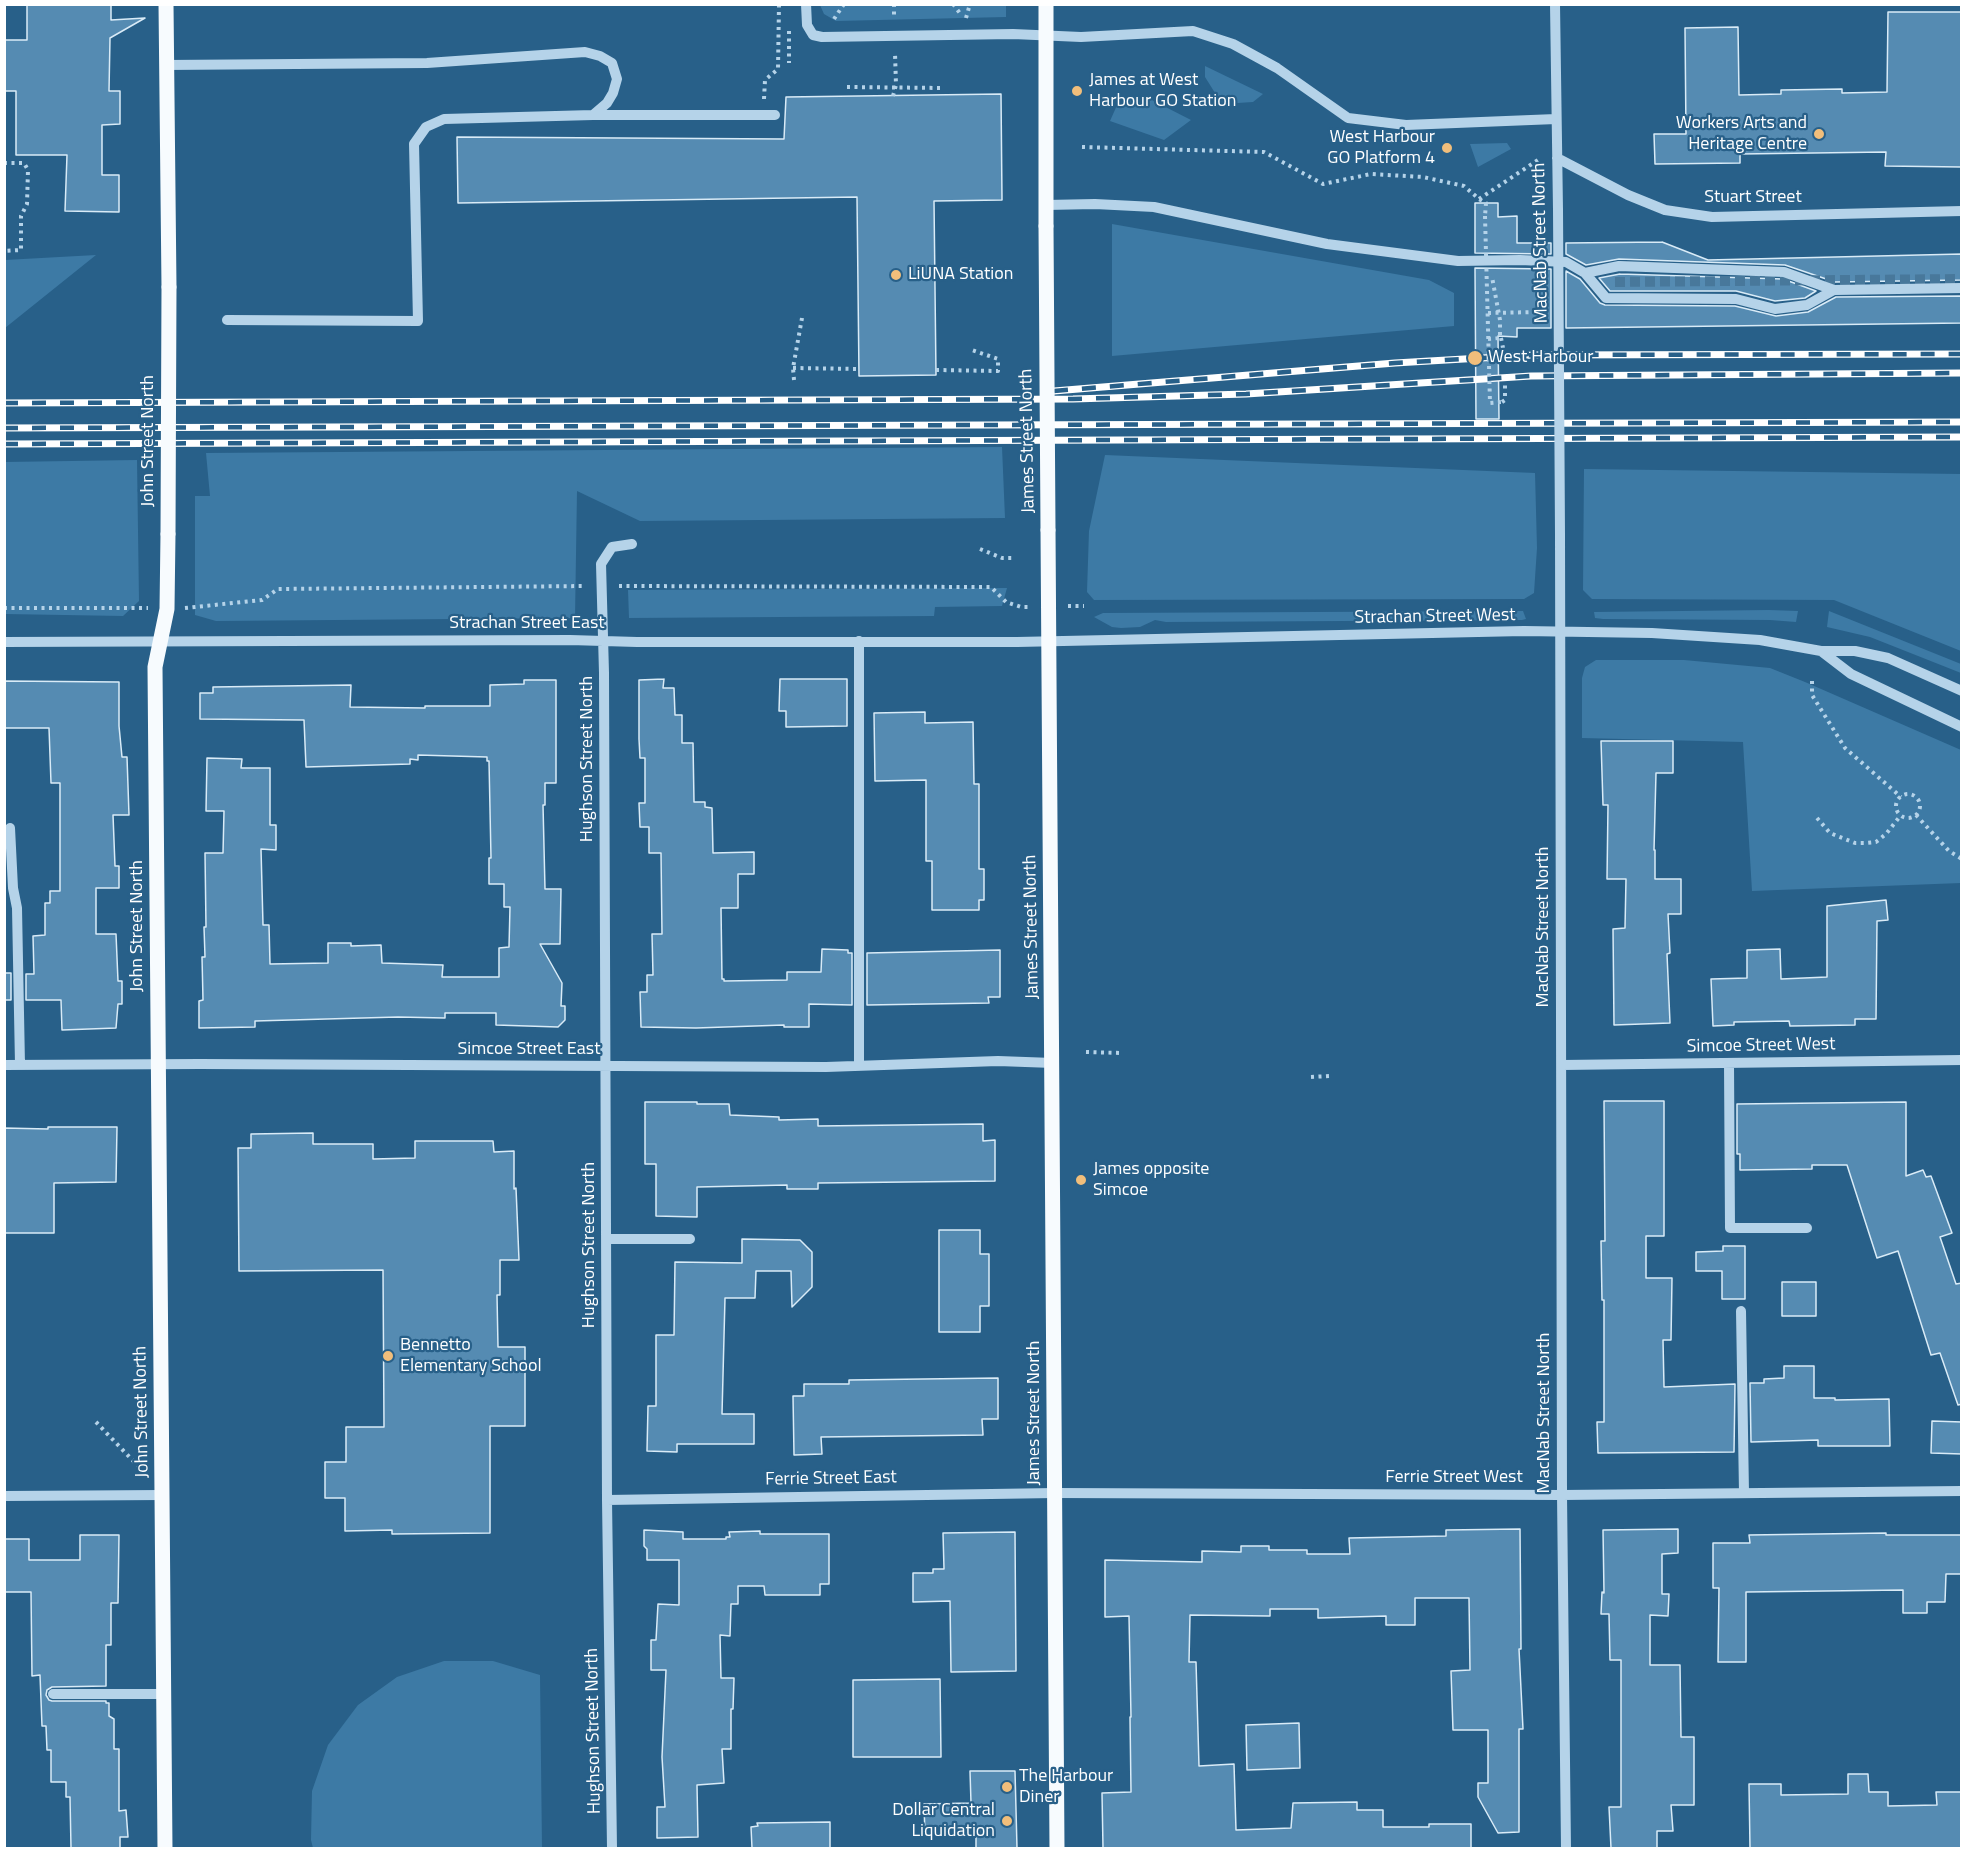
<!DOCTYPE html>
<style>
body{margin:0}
#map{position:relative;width:1966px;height:1853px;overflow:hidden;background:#286089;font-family:"Titillium Web",sans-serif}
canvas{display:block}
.frame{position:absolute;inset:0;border:6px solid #fff;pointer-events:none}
</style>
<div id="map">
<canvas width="1966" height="1853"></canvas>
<div class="frame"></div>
</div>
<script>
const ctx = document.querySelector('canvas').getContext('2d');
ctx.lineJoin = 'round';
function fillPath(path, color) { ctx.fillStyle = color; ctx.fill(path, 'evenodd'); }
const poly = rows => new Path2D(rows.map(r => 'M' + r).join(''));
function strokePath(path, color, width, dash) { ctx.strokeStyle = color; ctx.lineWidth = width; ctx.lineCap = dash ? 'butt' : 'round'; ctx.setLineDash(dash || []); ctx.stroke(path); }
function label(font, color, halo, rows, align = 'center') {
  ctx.font = font + ' "Titillium Web",sans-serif'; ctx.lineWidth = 4.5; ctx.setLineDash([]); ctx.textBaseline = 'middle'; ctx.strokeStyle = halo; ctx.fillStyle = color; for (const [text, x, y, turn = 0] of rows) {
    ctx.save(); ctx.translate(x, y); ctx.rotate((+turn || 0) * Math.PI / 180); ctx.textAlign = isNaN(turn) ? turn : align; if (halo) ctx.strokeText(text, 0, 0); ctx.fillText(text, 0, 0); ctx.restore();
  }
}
fillPath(poly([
 [820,5,1006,5,1006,17,836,21,824,14],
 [1205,66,1263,94,1253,102,1222,104,1205,77],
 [1144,96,1191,120,1164,140,1110,121,1118,103],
 [1507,143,1511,149,1478,167,1470,144],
 [1112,224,1429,280,1454,293,1454,326,1112,356],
 [96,255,5,328,5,260],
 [1002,447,1005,518,640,521,577,491,575,618,216,621,195,615,195,496,210,496,206,453],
 [1105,455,1535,473,1537,548,1534,593,1524,599,1094,600,1087,592,1089,531],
 [137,460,139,601,123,616,5,614,5,462],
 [1584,469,1961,474,1961,651,1834,600,1592,599,1583,590],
 [1007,588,1002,606,935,607,934,616,629,618,628,590],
 [1769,610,1798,611,1796,622,1770,620,1603,619,1595,618,1594,612],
 [1523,611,1526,619,1522,620,1166,622,1155,620,1140,627,1121,628,1112,627,1094,617,1103,613],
 [1829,611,1961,664,1961,673,1870,637,1827,627],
 [1596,660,1684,660,1770,668,1805,682,1961,750,1961,883,1752,891,1743,742,1582,738,1582,678,1585,667],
 [444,1661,493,1661,540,1675,542,1848,313,1848,311,1840,312,1791,328,1745,358,1705,397,1677]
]), '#3d7aa5');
const building = poly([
 [27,4,111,4,111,20,145,18,110,38,109,91,120,91,120,124,102,125,102,175,119,175,119,212,65,211,67,155,16,155,16,91,4,91,4,40,27,40,27,4],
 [1888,12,1962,12,1962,167,1885,166,1886,152,1740,154,1740,163,1655,164,1654,134,1686,134,1685,28,1738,27,1739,95,1781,94,1781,90,1842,89,1842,93,1887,92,1888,12],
 [1001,94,1002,200,934,201,936,375,859,376,857,197,458,203,457,137,784,139,786,97,1001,94],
 [1475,203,1498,203,1498,217,1517,216,1517,243,1551,243,1551,254,1475,253,1475,203],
 [1662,242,1708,260,1962,254,1962,280,1835,282,1785,265,1619,259,1586,265,1566,254,1566,243,1662,242],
 [1475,268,1551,269,1551,328,1517,328,1517,337,1498,336,1499,419,1476,419,1475,268],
 [1566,271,1580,279,1600,303,1605,305,1735,306,1776,316,1808,312,1836,297,1962,296,1962,323,1566,328,1566,271],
 [1620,274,1783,279,1816,291,1805,298,1775,301,1736,291,1610,291,1599,278,1620,274],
 [664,679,663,688,674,688,675,715,682,715,682,743,693,743,694,802,705,802,705,807,712,808,713,853,754,852,754,874,738,874,738,908,721,908,722,979,724,979,724,981,787,980,787,972,821,972,822,949,848,950,848,953,852,953,852,1005,809,1004,809,1027,784,1027,784,1025,696,1028,641,1027,640,992,647,992,647,975,653,975,652,934,662,934,661,853,649,853,649,827,640,827,639,803,645,803,645,758,640,758,639,739,639,680,664,679],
 [780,679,847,679,847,726,786,727,786,711,779,711,780,679],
 [524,680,556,680,556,783,545,783,545,805,543,805,545,889,561,889,560,944,540,944,562,983,561,1006,565,1006,565,1020,558,1027,496,1025,496,1013,445,1013,445,1018,398,1017,255,1021,255,1027,199,1028,199,1001,203,1000,202,957,205,957,204,927,206,927,205,853,223,853,224,811,206,811,207,758,242,759,241,768,270,768,270,825,276,825,276,850,261,849,263,925,269,925,270,964,328,963,328,943,351,943,351,946,381,945,382,963,443,965,442,977,499,977,499,948,509,947,510,907,504,907,504,884,489,884,489,858,491,858,489,761,487,761,487,757,418,755,418,760,410,759,410,764,306,767,304,720,200,719,200,693,213,693,213,687,351,685,350,707,425,708,425,706,490,706,490,685,524,684,524,680],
 [4,681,119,682,119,726,122,757,127,757,129,815,113,815,115,866,119,866,119,888,96,888,96,934,116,934,118,981,122,981,122,1004,118,1004,116,1028,62,1030,61,1000,26,1000,26,974,34,974,33,936,45,935,45,903,50,903,50,891,60,891,60,783,51,783,49,728,4,728,4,681],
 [925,712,925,723,973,722,974,784,979,784,979,869,984,869,984,900,979,900,979,910,932,910,932,861,926,861,926,780,875,781,874,713,925,712],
 [1601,741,1673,741,1673,773,1656,773,1654,850,1655,850,1655,879,1681,879,1681,914,1668,914,1670,953,1667,954,1670,1023,1614,1025,1613,929,1625,928,1626,879,1607,879,1608,805,1603,805,1601,741],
 [1886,900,1888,920,1877,921,1876,1019,1855,1019,1855,1025,1790,1026,1789,1021,1734,1022,1734,1025,1713,1026,1711,979,1747,978,1747,950,1780,949,1781,979,1827,977,1827,906,1886,900],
 [1000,950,1000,997,988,997,989,1003,867,1005,867,953,1000,950],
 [4,973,11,973,11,1000,4,1000,4,973],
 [1604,1101,1664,1101,1664,1236,1646,1236,1646,1278,1672,1278,1671,1340,1663,1340,1664,1387,1735,1384,1734,1452,1598,1453,1597,1422,1604,1422,1604,1300,1602,1300,1601,1241,1605,1241,1604,1101],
 [645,1102,697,1102,697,1104,729,1104,730,1115,779,1117,779,1120,818,1119,818,1126,983,1124,983,1141,995,1140,995,1181,818,1183,818,1189,787,1189,787,1185,697,1187,697,1217,656,1216,656,1164,645,1164,645,1102],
 [1906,1102,1906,1176,1923,1170,1926,1177,1931,1176,1952,1233,1940,1237,1956,1284,1962,1283,1962,1404,1958,1405,1940,1353,1931,1355,1898,1251,1877,1258,1847,1165,1812,1165,1812,1169,1740,1170,1740,1154,1737,1154,1737,1104,1906,1102],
 [48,1127,117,1127,116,1182,54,1183,54,1233,4,1233,4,1128,48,1129,48,1127],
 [313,1133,313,1144,373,1144,373,1159,415,1158,415,1141,493,1141,494,1152,514,1151,514,1189,516,1188,519,1260,500,1260,500,1295,497,1295,498,1347,525,1347,525,1426,490,1426,490,1533,392,1534,392,1530,345,1531,345,1498,325,1498,325,1462,346,1462,346,1427,384,1427,383,1270,239,1271,238,1148,251,1148,251,1134,313,1133],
 [939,1230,980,1230,980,1254,989,1254,989,1306,980,1306,980,1332,939,1332,939,1230],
 [742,1239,800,1240,812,1252,812,1287,792,1307,791,1271,756,1271,755,1298,725,1298,722,1414,754,1414,754,1444,677,1444,677,1452,647,1451,648,1406,656,1406,656,1335,674,1335,675,1262,742,1263,742,1239],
 [1723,1246,1745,1246,1745,1299,1722,1299,1722,1271,1696,1271,1696,1252,1723,1251,1723,1246],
 [1782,1282,1816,1282,1816,1316,1782,1316,1782,1282],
 [1784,1366,1814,1366,1814,1398,1835,1398,1835,1400,1889,1399,1890,1446,1818,1446,1818,1440,1751,1442,1750,1383,1764,1383,1764,1379,1784,1378,1784,1366],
 [998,1378,998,1419,982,1419,983,1435,821,1437,822,1454,794,1455,793,1396,804,1396,804,1384,849,1384,849,1380,998,1378],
 [1932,1421,1962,1422,1962,1454,1931,1453,1932,1421],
 [1520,1529,1521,1649,1519,1649,1523,1729,1519,1729,1519,1832,1498,1833,1478,1797,1478,1783,1488,1783,1488,1730,1453,1730,1451,1671,1470,1670,1469,1598,1415,1598,1415,1625,1386,1625,1386,1616,1318,1618,1318,1609,1270,1609,1270,1616,1190,1615,1189,1662,1196,1662,1199,1766,1234,1764,1236,1830,1291,1828,1293,1803,1357,1802,1357,1810,1383,1810,1383,1827,1429,1827,1429,1824,1471,1824,1471,1848,1103,1848,1102,1793,1131,1792,1130,1717,1131,1717,1129,1616,1105,1617,1105,1560,1202,1562,1202,1551,1241,1552,1241,1546,1269,1546,1269,1550,1307,1550,1307,1554,1350,1554,1349,1538,1446,1536,1446,1530,1520,1529],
 [1678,1529,1678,1553,1662,1554,1662,1594,1669,1594,1668,1616,1650,1615,1650,1665,1680,1665,1681,1737,1694,1737,1694,1805,1671,1805,1673,1831,1657,1831,1657,1848,1611,1848,1609,1807,1621,1807,1621,1660,1610,1660,1609,1614,1601,1614,1602,1592,1604,1593,1603,1530,1678,1529],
 [644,1530,683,1532,683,1539,726,1539,726,1537,730,1537,729,1532,760,1531,760,1534,829,1534,829,1584,820,1584,820,1595,765,1595,764,1586,738,1586,738,1604,731,1604,730,1636,720,1635,721,1678,734,1678,733,1709,731,1709,731,1749,722,1749,724,1783,697,1785,698,1837,657,1838,657,1807,665,1807,662,1757,666,1670,651,1670,651,1640,656,1640,658,1604,679,1605,679,1560,647,1560,647,1549,644,1546,644,1530],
 [1015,1532,1016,1671,951,1672,950,1601,913,1602,913,1573,933,1573,933,1569,944,1569,943,1533,1015,1532],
 [1886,1533,1886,1535,1962,1535,1962,1574,1946,1574,1945,1602,1927,1602,1927,1613,1903,1613,1903,1590,1746,1592,1746,1662,1718,1662,1719,1588,1713,1588,1713,1543,1750,1543,1749,1535,1886,1533],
 [80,1535,119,1535,118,1603,111,1603,111,1645,106,1645,106,1686,52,1687,47,1690,46,1695,49,1700,52,1701,106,1701,106,1703,109,1703,109,1716,114,1719,114,1749,119,1749,119,1811,126,1810,128,1837,120,1837,120,1848,71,1848,70,1797,66,1797,66,1782,51,1782,51,1750,47,1750,46,1726,42,1726,40,1675,32,1676,31,1592,4,1592,4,1539,29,1539,29,1560,80,1560,80,1535],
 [940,1679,941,1757,853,1757,853,1680,940,1679],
 [1299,1723,1300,1768,1247,1770,1246,1725,1299,1723],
 [970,1771,1015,1771,1017,1848,976,1848,976,1835,925,1836,924,1804,971,1803,970,1771],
 [1848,1774,1868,1774,1869,1792,1888,1792,1888,1806,1937,1805,1936,1792,1962,1792,1962,1848,1750,1848,1749,1784,1781,1784,1781,1795,1848,1794,1848,1774],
 [830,1822,830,1848,752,1848,751,1827,758,1826,757,1823,830,1822]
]);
fillPath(building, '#558bb2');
strokePath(building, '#d9ebf7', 1.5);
strokePath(poly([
 [1615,282,1962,279]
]), '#48789b', 10, [10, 5]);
strokePath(poly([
 [894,4,894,19],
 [953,4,962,16],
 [966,18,970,4],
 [834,19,844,4],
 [789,31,789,63],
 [847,87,944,88],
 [893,96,896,85,895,53],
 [764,99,765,80,778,69,779,4],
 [1082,147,1264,152,1323,184,1371,174,1423,177,1464,186,1479,199,1486,203,1485,216],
 [4,163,24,163,28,170,27,204,21,216,21,250,4,251],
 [1479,199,1538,160],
 [1501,338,1503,348],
 [1488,339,1500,338,1500,320,1492,277],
 [793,368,859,369],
 [936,370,998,371,998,359,972,350],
 [794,380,793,368,802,318],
 [1502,402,1505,400,1505,383],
 [980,549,1002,558,1013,558],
 [619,586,991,587,1006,602,1021,607,1031,607],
 [1068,606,1084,606],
 [4,608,148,608],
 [185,608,262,600,278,589,585,586],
 [1812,681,1812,695,1845,748,1901,797],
 '1896 806a12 12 0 1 1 24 0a12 12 0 1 1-24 0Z',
 [1916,815,1949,851,1962,859],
 [1817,818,1830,833,1855,843,1866,843,1876,842,1886,834,1901,815],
 [1086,1052,1122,1053],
 [1311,1077,1329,1076],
 [96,1422,140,1468]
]), '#b5d3e9', 4, [3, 4.5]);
strokePath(poly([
 [806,4,807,25,813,35,822,37,1013,34,1081,37,1193,31,1233,44,1277,68,1348,118,1406,125,1556,119],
 [1555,4,1558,210],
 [165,65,427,63,585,52,600,56,612,63,617,79,613,93,607,103,593,115,444,119,426,127,414,144,418,321,227,320],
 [593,115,775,115],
 [1557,158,1628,195,1665,210,1712,217,1962,211],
 [1046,205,1095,204,1154,207,1327,244,1458,261,1520,260,1566,262,1585,273,1606,298,1736,299,1775,309,1807,305,1834,290],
 [1585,273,1619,266,1784,272,1834,290,1962,288],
 [1560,535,1562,1495,1566,1848],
 [4,642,570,640,637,642,1017,642,1524,631,1652,633,1760,640,1821,651,1855,651,1888,658,1962,691],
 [1821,651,1851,674,1962,727],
 [10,828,13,888,17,908,20,1065],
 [1729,1063,1730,1228,1807,1228],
 [4,1065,200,1064,826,1067,998,1061,1053,1063],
 [1562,1065,1962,1060],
 [859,1066,859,641],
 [607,1239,690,1239],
 [1741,1311,1744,1493],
 [4,1496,163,1495],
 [607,1500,1055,1493,1562,1495,1962,1491],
 [53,1694,163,1694],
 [612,1848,607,1500,604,673,601,564,612,547,632,544]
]), '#b5d3e9', 10);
strokePath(poly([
 [166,4,169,287],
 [1046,4,1046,226],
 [1048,530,1057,1848],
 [165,1848,155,667,167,609,168,534]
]), '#f7fbfe', 15);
const rail = poly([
 [1054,391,1395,363,1533,355,1962,354],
 [4,403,1073,399,1246,394,1531,376,1962,373],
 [4,428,1962,422],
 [4,444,1962,437]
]);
strokePath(rail, '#fff', 7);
strokePath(rail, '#286089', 4.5, [14]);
strokePath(poly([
 [1485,216,1490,403,1502,402],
 [1488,313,1539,312]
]), '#b5d3e9', 4, [3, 4.5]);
strokePath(poly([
 [1558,210,1560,535]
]), '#b5d3e9', 10);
strokePath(poly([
 [1046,226,1048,530],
 [168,534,169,287]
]), '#f7fbfe', 15);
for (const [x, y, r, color] of [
 [1077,91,6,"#f1be7b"],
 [1819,134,6,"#f1be7b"],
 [1447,148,6,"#f1be7b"],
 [896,275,6,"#f1be7b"],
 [1475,358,8,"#f1be7b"],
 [1081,1180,6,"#f1be7b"],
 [388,1356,6,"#f1be7b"],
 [1007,1787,6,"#f1be7b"],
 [1007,1821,6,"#f1be7b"]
]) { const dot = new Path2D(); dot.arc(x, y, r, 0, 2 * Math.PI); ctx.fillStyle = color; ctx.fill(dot); strokePath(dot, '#286089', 2); }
label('18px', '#fff', '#286089', [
 ["James at West",1089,81],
 ["Harbour GO Station",1089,102],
 ["Workers Arts and",1807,124,"right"],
 ["Heritage Centre",1807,145,"right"],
 ["West Harbour",1435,138,"right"],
 ["GO Platform 4",1435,159,"right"],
 ["LiUNA Station",908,275],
 ["West Harbour",1488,358],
 ["James opposite",1093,1170],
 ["Simcoe",1093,1191],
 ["Bennetto",400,1346],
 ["Elementary School",400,1367],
 ["The Harbour",1019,1777],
 ["Diner",1019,1798],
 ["Dollar Central",995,1811,"right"],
 ["Liquidation",995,1832,"right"]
], 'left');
label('18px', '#fff', '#286089', [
 ["Stuart Street",1753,198],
 ["MacNab Street North",1541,243,-91],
 ["John Street North",149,441,-90],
 ["James Street North",1028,441,-91],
 ["Strachan Street West",1435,617,-1],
 ["Strachan Street East",527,624],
 ["Hughson Street North",588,759,-90],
 ["John Street North",138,926,-90],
 ["James Street North",1032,927,-91],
 ["MacNab Street North",1544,927,-90],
 ["Simcoe Street West",1761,1046,-1],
 ["Simcoe Street East",529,1050],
 ["Hughson Street North",590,1245,-90],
 ["John Street North",142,1412,-91],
 ["James Street North",1035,1413,-90],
 ["MacNab Street North",1545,1413,-90],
 ["Ferrie Street West",1454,1478],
 ["Ferrie Street East",831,1479,-1],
 ["Hughson Street North",594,1731,-91]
]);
</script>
